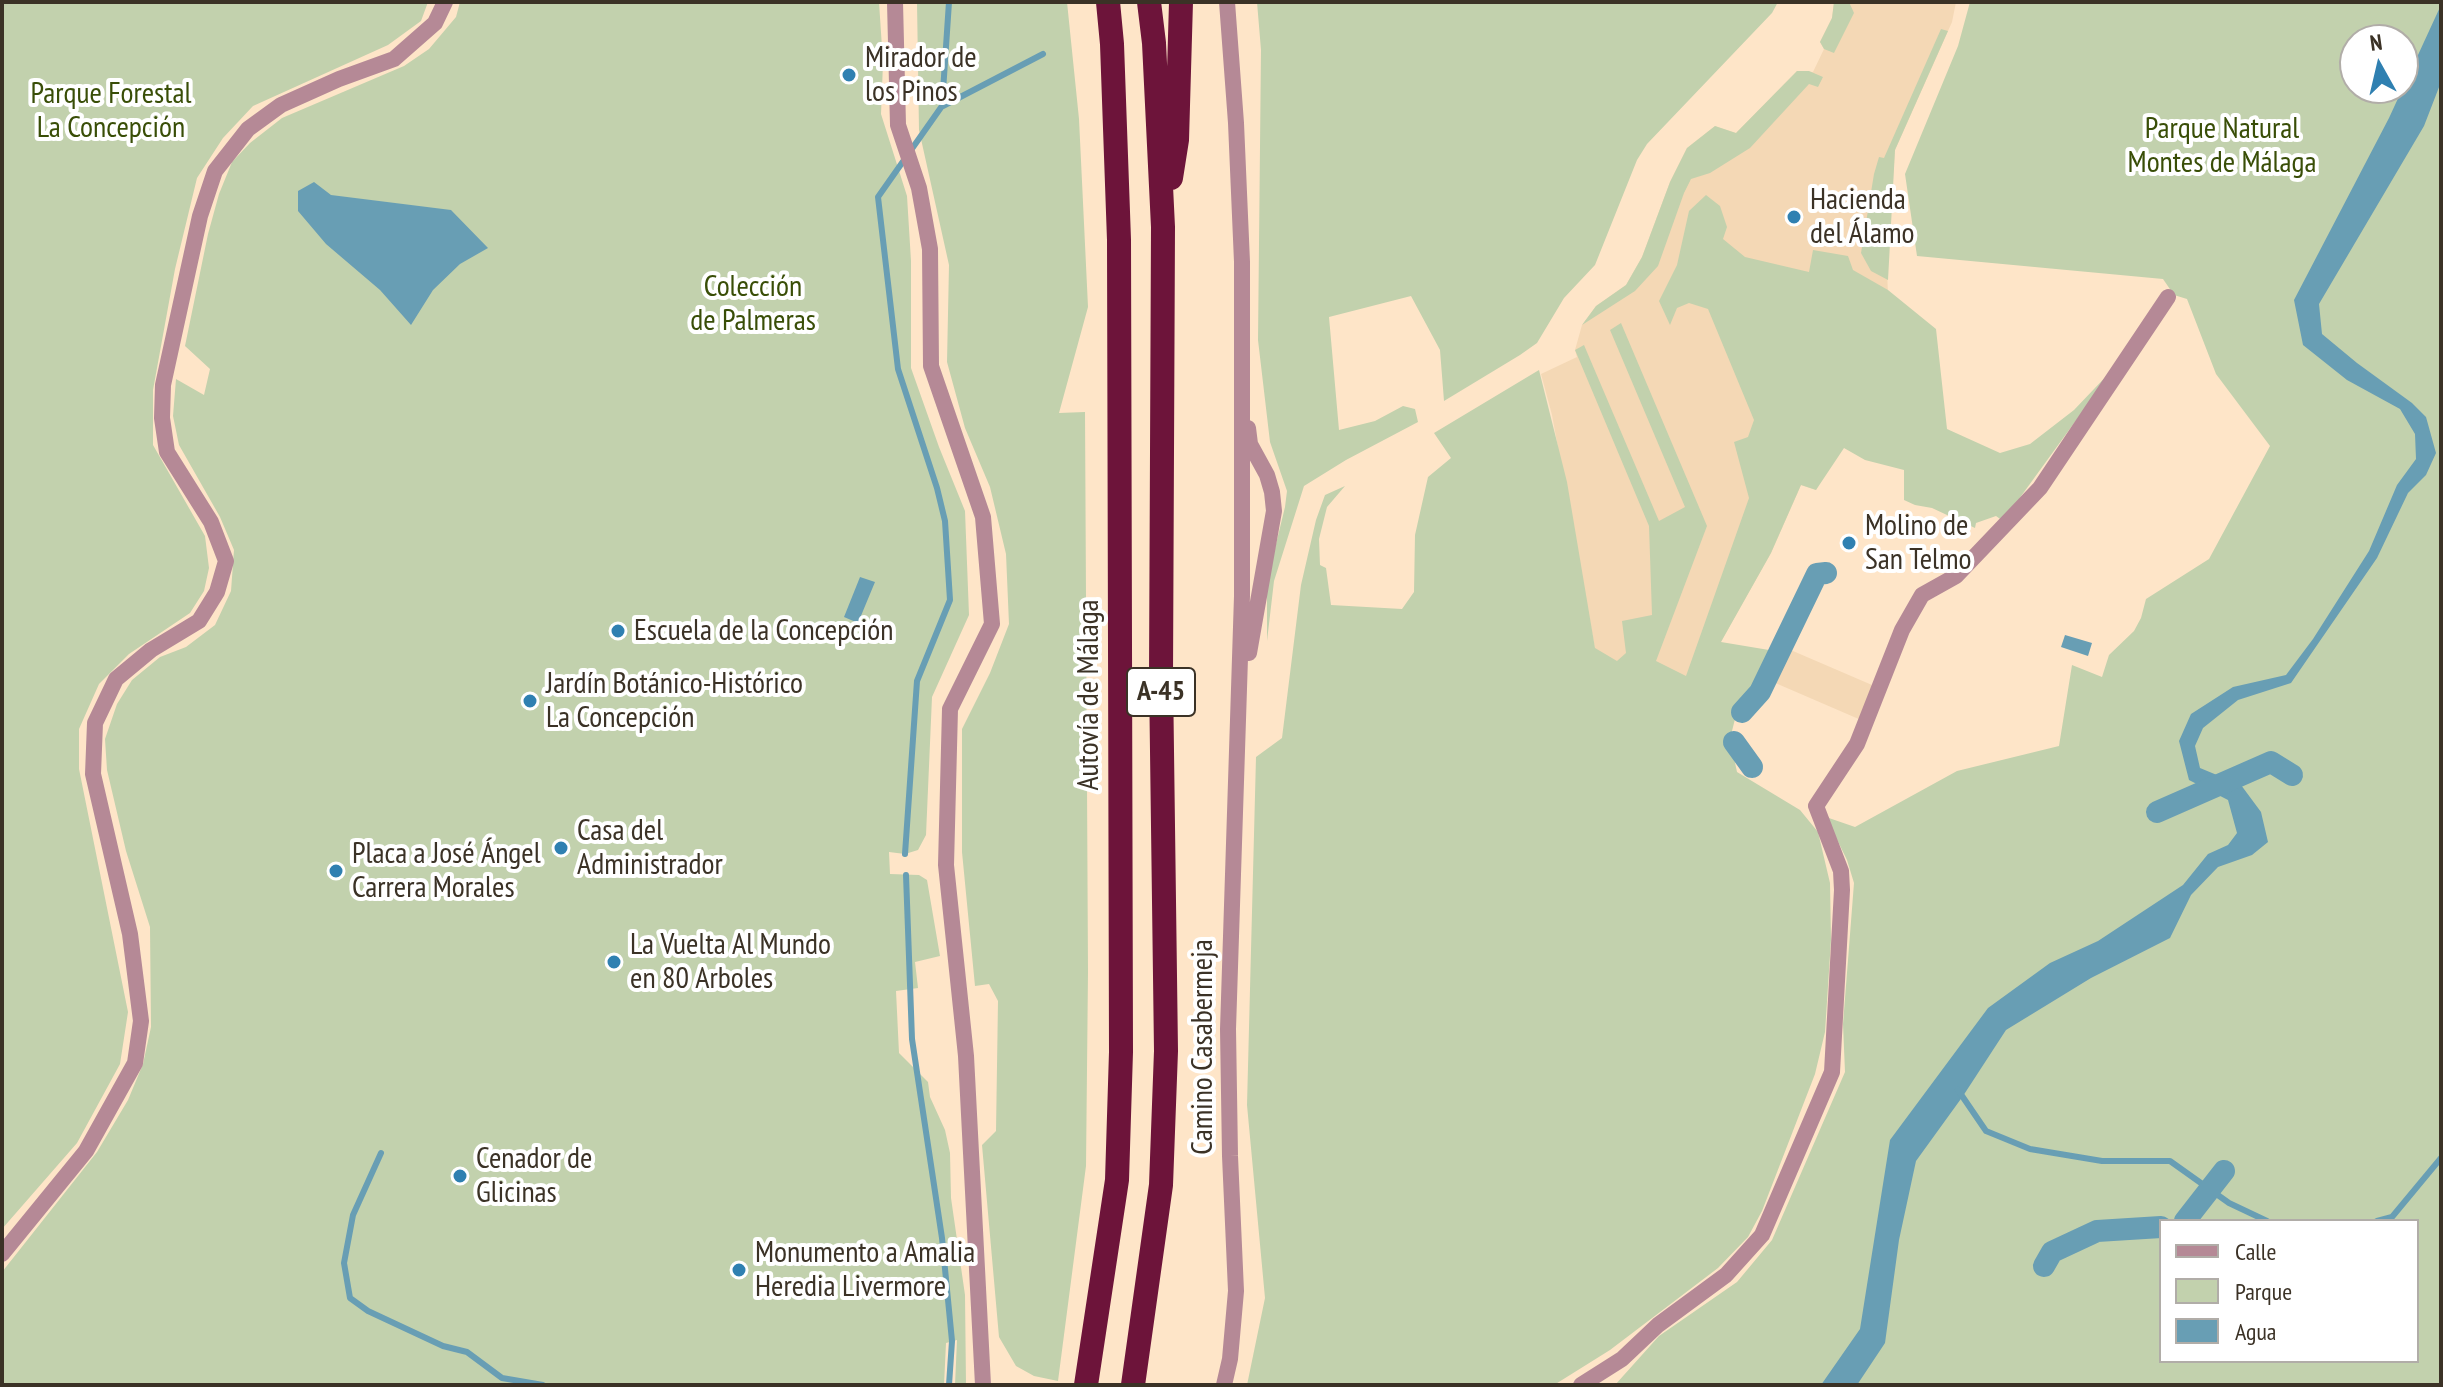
<!DOCTYPE html>
<meta charset="utf-8">
<style>
body{margin:0}
#map{position:relative;width:2443px;height:1387px;overflow:hidden;background:#fee5c8;font-family:"PT Sans Narrow",sans-serif}
canvas{display:block}
.frame{position:absolute;inset:0;border:4px solid #3b3226;pointer-events:none}
.legend{position:absolute;left:2159px;top:1219px;width:260px;height:144px;box-sizing:border-box;background:#fff;border:2px solid #b1ada8;margin:0;padding:10px 14px;list-style:none;font-size:24px;color:#3b3226}
.legend li{display:flex;align-items:center;gap:16px;height:40px}
.legend b{width:40px;border:2px solid #b1ada8}
.north{position:absolute;left:2339px;top:24px;width:80px;height:80px;box-sizing:border-box;background:#fff;border:2px solid #b1ada8;border-radius:50%;rotate:352deg;font-size:22px;font-weight:700;line-height:32px;text-align:center;color:#3b3226}
.north::after{content:'';display:block;margin:auto;width:28px;height:36px;background:#2f80b1;clip-path:polygon(50% 0,100% 100%,50% 72%,0 100%)}
</style>
<div id="map">
<canvas width="2443" height="1387"></canvas>
<div class="frame"></div>
<ul class="legend">
<li><b style="height:10px;background:#b58996"></b>Calle</li>
<li><b style="height:22px;background:#c2d1ad"></b>Parque</li>
<li><b style="height:22px;background:#689eb4"></b>Agua</li>
</ul>
<div class="north">N</div>
</div>
<script>
const ctx = document.querySelector('canvas').getContext('2d');
ctx.lineJoin = 'round';
function fillPath(path, color) { ctx.fillStyle = color; ctx.fill(path, 'evenodd'); }
const poly = rows => new Path2D(rows.map(r => 'M' + r).join(''));
function strokePath(path, color, width, dash) { ctx.strokeStyle = color; ctx.lineWidth = width; ctx.lineCap = dash ? 'butt' : 'round'; ctx.setLineDash(dash || []); ctx.stroke(path); }
function label(font, color, halo, rows, align = 'center') {
  ctx.font = font + ' "PT Sans Narrow",sans-serif'; ctx.lineWidth = 8; ctx.setLineDash([]); ctx.textBaseline = 'middle'; ctx.strokeStyle = halo; ctx.fillStyle = color; for (const [text, x, y, turn = 0] of rows) {
    ctx.save(); ctx.translate(x, y); ctx.rotate((+turn || 0) * Math.PI / 180); ctx.textAlign = isNaN(turn) ? turn : align; if (halo) ctx.strokeText(text, 0, 0); ctx.fillText(text, 0, 0); ctx.restore();
  }
}
fillPath(poly([
 [1834,2,1956,2,1952,22,1895,150,1887,269,1890,346,1816,490,1801,485,1771,553,1666,739,1595,649,1552,415,1541,374,1577,357,1575,350,1582,325,1596,306,1626,285,1642,257,1670,182,1687,148,1715,126,1736,133,1797,71,1813,72,1824,49,1820,42,1832,18],
 [1786,648,1872,685,1861,720,1773,682]
]), '#f4d8b5');
fillPath(poly([
 [2,2,428,2,421,21,388,45,253,106,223,138,197,178,175,269,153,390,153,445,205,536,209,568,204,591,190,613,129,654,99,684,79,729,79,769,128,1012,120,1064,77,1143,2,1229],
 [460,2,879,2,883,63,881,114,907,196,911,261,911,368,939,447,965,511,969,615,932,697,926,835,918,850,905,854,889,852,890,874,919,875,927,880,940,956,915,962,918,988,896,991,899,1053,928,1082,930,1097,945,1130,950,1153,951,1198,965,1295,966,1385,955,1385,957,1340,946,1343,944,1385,2,1385,2,1272,97,1152,128,1100,143,1064,151,1027,150,927,126,851,107,770,105,739,117,704,132,680,160,657,186,647,215,625,231,591,234,550,220,517,179,445,173,416,176,379,204,395,210,369,185,346,208,234,219,194,232,162,250,143,282,118,404,66,429,49,456,17],
 [917,2,1067,2,1079,119,1088,307,1059,413,1085,412,1088,972,1086,1166,1058,1381,1034,1376,1016,1366,999,1337,982,1145,996,1131,998,1001,989,984,975,986,962,852,962,729,990,673,1009,624,1006,554,990,487,965,428,947,362,949,265,919,130],
 [1257,2,1778,2,1772,13,1647,144,1637,160,1595,265,1564,298,1537,343,1520,355,1444,401,1440,350,1411,296,1329,317,1339,430,1375,421,1403,406,1415,409,1418,422,1346,460,1304,486,1274,581,1267,641,1267,581,1285,507,1287,491,1270,442,1258,340,1261,50],
 [1834,2,1849,2,1854,13,1834,53,1824,49,1820,42,1832,18],
 [1970,2,2441,2,2441,1385,1615,1385,1659,1336,1737,1282,1772,1240,1845,1072,1843,1024,1854,883,1847,860,1826,817,1855,827,1957,771,2059,746,2072,665,2102,677,2109,655,2134,631,2141,618,2146,599,2209,559,2270,446,2216,374,2187,299,2174,295,2163,279,1917,256,1905,174,1958,46],
 [2355,40,2403,40,2403,88,2355,88],
 [2161,1221,2417,1221,2417,1361,2161,1361],
 [1941,29,1948,31,1895,150,1888,280,1871,271,1861,253,1874,174,1879,157,1884,158],
 [1797,71,1809,71,1823,77,1818,87,1809,84,1750,148,1710,173,1691,179,1684,193,1658,266,1635,291,1582,325,1596,306,1626,285,1642,257,1670,182,1687,148,1715,126,1736,133],
 [1706,195,1720,206,1727,227,1723,239,1745,257,1809,272,1813,250,1848,256,1853,270,1888,290,1936,329,1947,429,2000,453,2030,444,2074,410,2114,368,2003,521,1996,516,1976,523,1975,528,1932,508,1915,505,1904,500,1904,470,1865,460,1844,448,1816,490,1801,485,1771,553,1721,642,1775,651,1756,688,1737,711,1730,739,1737,772,1800,810,1818,832,1830,883,1831,940,1825,1032,1815,1074,1762,1211,1748,1237,1718,1268,1610,1350,1554,1385,1247,1385,1265,1298,1247,1105,1256,757,1282,738,1301,585,1316,520,1325,495,1345,486,1327,507,1319,539,1320,565,1326,568,1331,605,1402,609,1414,592,1415,535,1428,477,1451,458,1434,433,1539,370,1567,482,1595,648,1617,661,1626,653,1622,621,1652,615,1649,526,1575,350,1584,345,1659,521,1685,507,1610,330,1621,323,1707,526,1656,661,1686,676,1749,498,1734,442,1748,437,1754,420,1708,309,1689,303,1677,308,1670,325,1659,301,1677,265,1689,211]
]), '#c2d1ad');
fillPath(poly([
 [2441,5,2441,82,2424,126,2319,304,2322,334,2357,363,2412,403,2426,417,2436,453,2426,475,2408,493,2377,558,2291,683,2238,700,2203,728,2195,746,2200,768,2241,785,2261,812,2268,842,2252,855,2218,867,2191,895,2170,938,2091,978,2006,1030,1963,1096,1916,1161,1899,1240,1885,1343,1857,1385,1821,1385,1860,1329,1890,1140,1988,1008,2050,963,2098,941,2183,885,2208,854,2228,845,2237,833,2228,800,2189,780,2179,741,2191,714,2233,687,2286,675,2313,639,2369,551,2397,485,2416,459,2415,434,2400,409,2347,380,2303,345,2294,300,2389,118],
 [314,182,331,195,451,210,488,248,460,264,433,290,411,325,380,290,326,244,298,211,298,191],
 [860,577,875,582,858,623,844,617],
 [2065,635,2092,643,2088,656,2061,647]
]), '#689eb4');
strokePath(poly([
 [943,106,1043,54],
 [905,854,917,681,950,600,945,521,937,488,898,369,878,197,942,106,949,2],
 [906,875,912,1039,942,1238,952,1341,949,1385],
 [1958,1090,1986,1131,2030,1149,2102,1161,2170,1161,2229,1203,2267,1221],
 [381,1153,353,1215,344,1263,350,1298,368,1311,443,1346,467,1352,502,1378,543,1385],
 [2377,1221,2392,1217,2441,1158]
]), '#689eb4', 6);
strokePath(poly([
 [1742,712,1760,692,1817,574,1826,573],
 [1734,742,1752,767],
 [2157,812,2271,762,2292,775],
 [2185,1221,2224,1171],
 [2044,1266,2052,1252,2097,1231,2161,1227]
]), '#689eb4', 22);
strokePath(poly([
 [895,2,898,125,919,188,930,249,931,366,983,517,992,624,950,709,946,865,966,1056,983,1385],
 [1248,428,1250,444,1267,475,1272,492,1274,511,1249,653],
 [2,1254,86,1151,135,1063,141,1021,130,934,93,774,95,723,116,679,151,650,199,621,217,592,226,561,211,522,167,452,162,418,163,385,200,216,215,171,248,129,281,105,339,79,394,59,435,23,445,2],
 [1224,1385,1230,1359,1236,1291,1230,1156,1228,1029,1242,596,1242,262,1236,123,1227,2],
 [1581,1385,1622,1359,1658,1325,1726,1275,1762,1235,1832,1072,1842,890,1841,871,1816,806,1857,744,1902,630,1922,595,1956,576,2040,488,2168,297]
]), '#b58996', 16);
strokePath(poly([
 [1171,178,1177,140,1181,2],
 [1086,1385,1117,1180,1121,1052,1119,240,1112,44,1108,2],
 [1133,1385,1161,1185,1166,1051,1161,676,1163,227,1154,43,1149,2]
]), '#6d143a', 24);
for (const [x, y, r, color] of [
 [849,75,8,"#2f80b1"],
 [1794,217,8,"#2f80b1"],
 [1849,543,8,"#2f80b1"],
 [618,631,8,"#2f80b1"],
 [530,701,8,"#2f80b1"],
 [561,848,8,"#2f80b1"],
 [336,871,8,"#2f80b1"],
 [614,962,8,"#2f80b1"],
 [460,1176,8,"#2f80b1"],
 [739,1270,8,"#2f80b1"]
]) { const dot = new Path2D(); dot.arc(x, y, r, 0, 2 * Math.PI); ctx.fillStyle = color; ctx.fill(dot); strokePath(dot, '#fff', 3); }
for (const [x, y, w] of [
 [1161,692,68]
]) { const box = new Path2D(); box.roundRect(x - w / 2, y - 24, w, 48, 6); ctx.fillStyle = '#fff'; ctx.fill(box); strokePath(box, '#3b3226', 2); }
label('bold 28px', '#3b3226', null, [
 ["A-45",1161,692]
]);
label('30px', '#3b3226', '#fff', [
 ["Mirador de",865,58],
 ["los Pinos",865,92],
 ["Hacienda",1810,200],
 ["del Álamo",1810,234],
 ["Molino de",1865,526],
 ["San Telmo",1865,560],
 ["Escuela de la Concepción",634,631],
 ["Jardín Botánico-Histórico",546,684],
 ["La Concepción",546,718],
 ["Casa del",577,831],
 ["Administrador",577,865],
 ["Placa a José Ángel",352,854],
 ["Carrera Morales",352,888],
 ["La Vuelta Al Mundo",630,945],
 ["en 80 Arboles",630,979],
 ["Cenador de",476,1159],
 ["Glicinas",476,1193],
 ["Monumento a Amalia",755,1253],
 ["Heredia Livermore",755,1287]
], 'left');
label('30px', '#394e07', '#fff', [
 ["Parque Forestal",111,94],
 ["La Concepción",111,128],
 ["Parque Natural",2222,129],
 ["Montes de Málaga",2222,163],
 ["Colección",753,287],
 ["de Palmeras",753,321]
]);
label('30px', '#3b3226', '#fff', [
 ["Autovía de Málaga",1089,695,-90],
 ["Camino Casabermeja",1203,1047,-90]
]);
</script>
